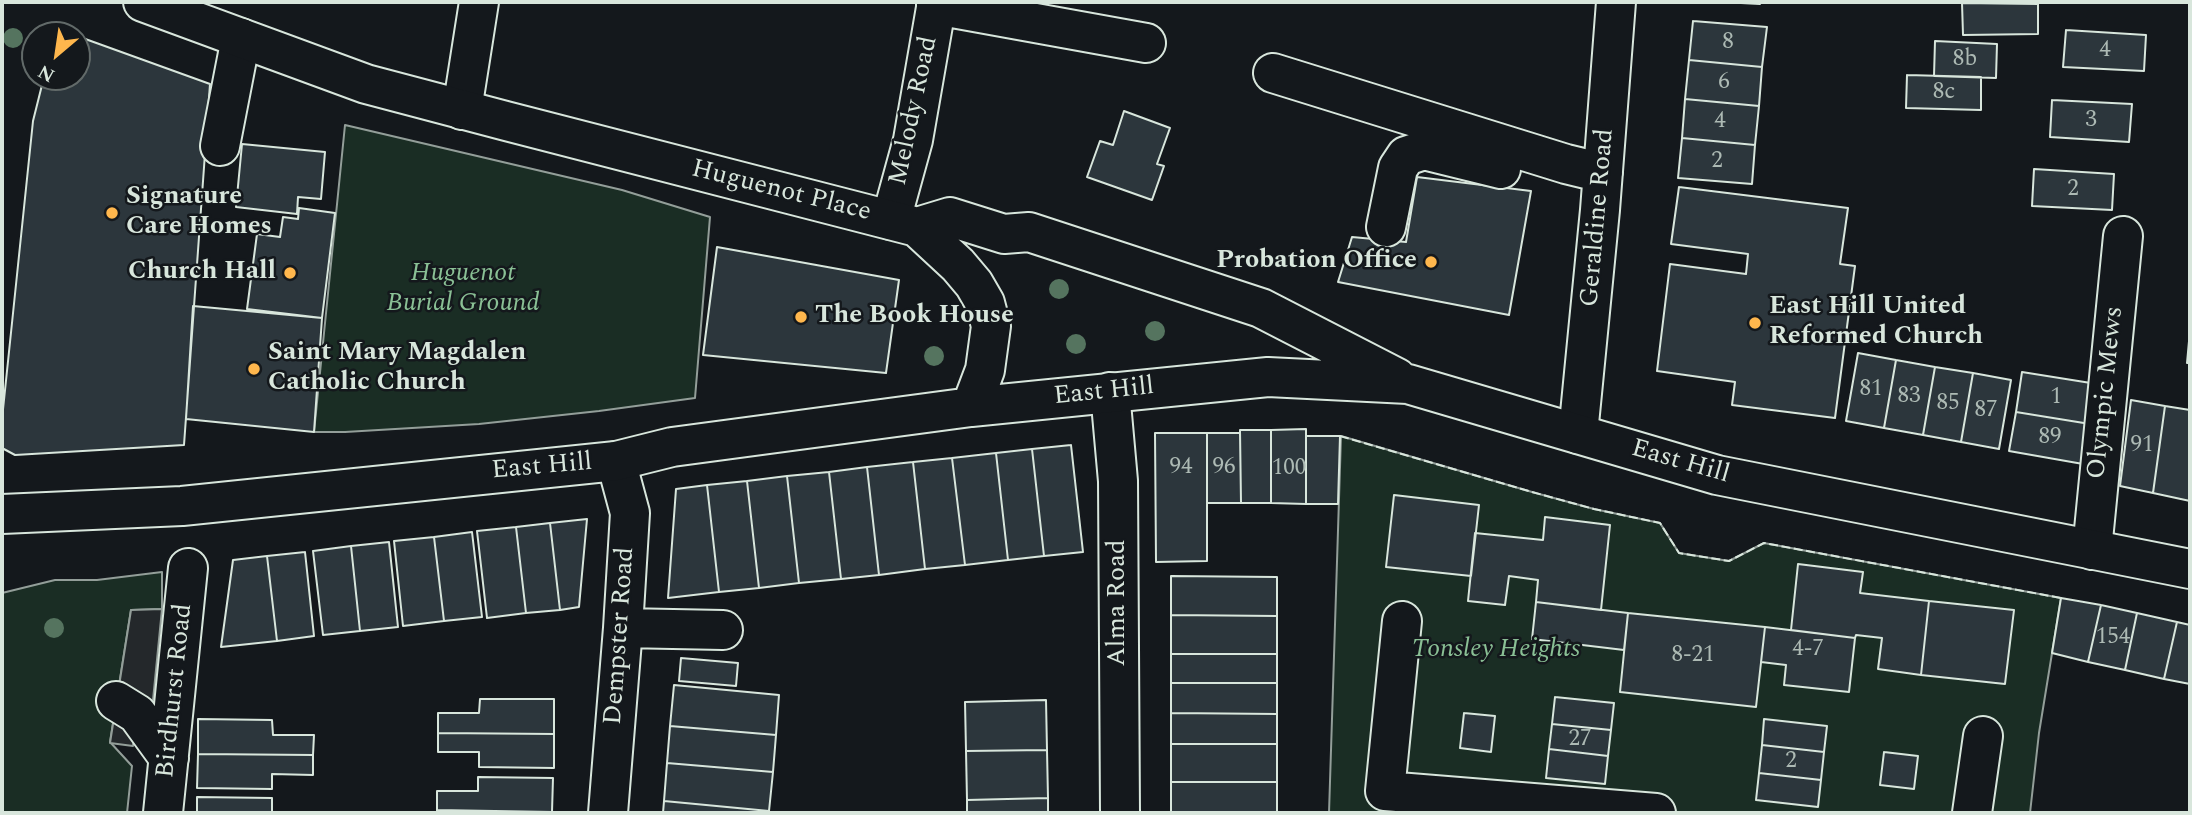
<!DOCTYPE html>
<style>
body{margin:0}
#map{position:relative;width:2192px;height:815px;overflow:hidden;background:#14181c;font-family:Spectral,serif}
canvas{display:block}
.frame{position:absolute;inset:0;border:4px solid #d8e6dc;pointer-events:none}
.north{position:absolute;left:21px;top:21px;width:70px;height:70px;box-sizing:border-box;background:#14181c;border:2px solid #626a69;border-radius:50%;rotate:209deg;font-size:19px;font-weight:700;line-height:28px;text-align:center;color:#d8e6dc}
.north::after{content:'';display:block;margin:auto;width:24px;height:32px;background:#ffb74d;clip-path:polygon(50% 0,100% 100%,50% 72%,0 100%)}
</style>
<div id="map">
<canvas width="2192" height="815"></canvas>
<div class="frame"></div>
<div class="north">N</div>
</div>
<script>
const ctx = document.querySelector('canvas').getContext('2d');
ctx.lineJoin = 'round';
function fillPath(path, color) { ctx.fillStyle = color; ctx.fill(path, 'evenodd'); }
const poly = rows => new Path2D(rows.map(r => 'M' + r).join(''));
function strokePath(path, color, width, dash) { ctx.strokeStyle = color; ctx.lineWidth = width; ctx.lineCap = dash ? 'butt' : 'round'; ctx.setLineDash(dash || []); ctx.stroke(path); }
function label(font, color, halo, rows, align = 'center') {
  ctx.font = font + ' Spectral,serif'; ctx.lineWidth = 5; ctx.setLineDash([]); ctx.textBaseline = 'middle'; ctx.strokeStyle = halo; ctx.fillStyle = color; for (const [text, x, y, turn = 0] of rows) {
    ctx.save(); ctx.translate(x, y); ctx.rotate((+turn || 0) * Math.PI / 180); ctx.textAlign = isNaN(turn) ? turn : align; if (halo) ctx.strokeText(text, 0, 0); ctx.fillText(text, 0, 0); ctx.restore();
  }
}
const green = poly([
 [345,125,622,190,710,217,695,398,599,411,479,424,345,432,314,432,345,125],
 [1341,436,1532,492,1594,509,1660,523,1679,553,1729,561,1764,543,2061,598,2039,733,2030,813,1329,813,1341,436],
 [162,572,162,609,131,610,110,742,132,766,127,813,2,813,2,593,55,580,97,580,162,572]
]);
fillPath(green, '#1a2d24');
strokePath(green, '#939e99', 2);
const parking = poly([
 [162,609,153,700,137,714,133,746,110,743,131,610,162,609]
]);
fillPath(parking, '#24282b');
strokePath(parking, '#939e99', 2);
const building = poly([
 [1722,2,1760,2,1760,4,1722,2],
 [1947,2,1988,2,1988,3,1947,3,1947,2],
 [1962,3,2038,4,2038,34,1963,35,1962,3],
 [1693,21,1767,27,1762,67,1689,60,1693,21],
 [56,28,75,35,54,35,56,28],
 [2066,30,2146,35,2144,71,2063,67,2066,30],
 [77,36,210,84,184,445,15,455,2,448,2,419,33,121,44,77,77,77,77,36],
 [1935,41,1997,44,1996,78,1934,76,1935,41],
 [1689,60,1762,67,1759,106,1685,99,1689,60],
 [1907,75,1981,77,1981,110,1906,108,1907,75],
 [1685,99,1759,106,1755,145,1682,138,1685,99],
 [2052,100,2132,104,2129,142,2050,137,2052,100],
 [1124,111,1170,128,1157,164,1164,166,1152,200,1087,177,1100,141,1113,145,1124,111],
 [1682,138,1755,145,1752,184,1678,178,1682,138],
 [242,144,325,152,321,199,298,197,297,214,236,207,242,144],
 [2034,169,2114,174,2112,210,2032,206,2034,169],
 [1417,177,1531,191,1509,315,1338,282,1352,237,1406,242,1417,177],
 [1679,187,1848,208,1840,264,1855,266,1835,418,1732,405,1735,382,1657,371,1670,264,1746,274,1748,254,1671,244,1679,187],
 [299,208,335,213,322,318,247,309,257,234,280,237,283,217,298,219,299,208],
 [717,247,899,280,886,373,703,355,717,247],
 [193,306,322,318,314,432,186,419,193,306],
 [2190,330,2190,363,2187,363,2190,330],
 [1858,353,1896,360,1884,428,1846,421,1858,353],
 [1896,360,1935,367,1923,435,1884,428,1896,360],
 [1935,367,1973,373,1961,442,1923,435,1935,367],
 [2022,372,2097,384,2090,424,2016,412,2022,372],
 [1973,373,2011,380,1999,449,1961,442,1973,373],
 [2131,400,2165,406,2153,493,2120,486,2131,400],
 [2165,406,2190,410,2190,501,2153,493,2165,406],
 [2016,412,2090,424,2083,464,2009,451,2016,412],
 [1306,429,1306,504,1271,503,1271,430,1306,429],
 [1240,430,1271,430,1271,503,1241,503,1240,430],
 [1155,433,1207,433,1207,561,1156,562,1155,433],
 [1207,433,1240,433,1241,503,1207,503,1207,433],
 [1306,436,1340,436,1338,504,1306,504,1306,436],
 [1071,445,1083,552,1044,556,1032,449,1071,445],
 [1032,449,1044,556,1008,560,996,453,1032,449],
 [996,453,1008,560,965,565,952,458,996,453],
 [952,458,965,565,925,569,913,462,952,458],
 [913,462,925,569,879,575,867,467,913,462],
 [867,467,879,575,841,579,829,472,867,467],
 [829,472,841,579,799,583,787,476,829,472],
 [787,476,799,583,759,588,747,481,787,476],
 [747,481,759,588,719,592,707,485,747,481],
 [707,485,719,592,668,598,676,489,707,485],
 [1394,495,1479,505,1471,576,1386,567,1394,495],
 [1545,517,1610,525,1601,610,1536,602,1538,580,1509,576,1505,605,1468,601,1475,533,1543,540,1545,517],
 [587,519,579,607,560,610,550,523,587,519],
 [550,523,560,610,526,613,516,527,550,523],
 [516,527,526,613,487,618,477,531,516,527],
 [472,532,482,617,444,621,434,537,472,532],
 [434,537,444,621,403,626,394,541,434,537],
 [389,542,398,627,360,631,351,546,389,542],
 [351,546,360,631,323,635,313,551,351,546],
 [305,552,314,636,277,641,267,556,305,552],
 [267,556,277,641,221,647,233,560,267,556],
 [1798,564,1863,572,1860,593,1929,601,1921,675,1878,669,1882,638,1856,635,1855,638,1791,630,1798,564],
 [1171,576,1277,577,1277,616,1171,615,1171,576],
 [2061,598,2101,605,2088,662,2052,653,2061,598],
 [1929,601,2014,610,2005,684,1921,675,1929,601],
 [1536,602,1628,613,1624,650,1532,639,1536,602],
 [2101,605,2137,613,2125,670,2088,662,2101,605],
 [1628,613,1765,627,1756,707,1620,692,1628,613],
 [2137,613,2177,622,2164,679,2125,670,2137,613],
 [1171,615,1277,616,1277,654,1171,654,1171,615],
 [2177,622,2190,625,2190,684,2164,679,2177,622],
 [1765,627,1855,638,1849,692,1784,685,1786,665,1761,662,1765,627],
 [1171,654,1277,654,1277,683,1171,683,1171,654],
 [681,658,738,663,736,686,679,681,681,658],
 [1171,683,1277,683,1277,714,1171,713,1171,683],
 [674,685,779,695,776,735,670,726,674,685],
 [1555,697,1614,703,1611,730,1552,724,1555,697],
 [480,699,554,699,554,734,438,733,438,713,479,713,480,699],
 [1046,700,1047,750,966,751,965,702,1046,700],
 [1171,713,1277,714,1277,744,1171,744,1171,713],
 [1464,713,1495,716,1491,752,1460,748,1464,713],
 [198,719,272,720,273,735,314,735,313,755,198,754,198,719],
 [1764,719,1827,726,1824,752,1762,745,1764,719],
 [1552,724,1611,730,1608,756,1549,749,1552,724],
 [670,726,776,735,773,772,667,763,670,726],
 [438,733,554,734,554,768,479,767,479,752,438,752,438,733],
 [1171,744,1277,744,1277,782,1171,782,1171,744],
 [1762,745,1824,752,1821,780,1759,773,1762,745],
 [1549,749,1608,756,1605,784,1546,778,1549,749],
 [1047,750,1048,798,967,800,966,751,1047,750],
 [1884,752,1918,756,1914,789,1880,785,1884,752],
 [198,754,313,755,313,775,272,774,272,789,197,788,198,754],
 [667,763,773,772,769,811,664,801,667,763],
 [1759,773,1821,780,1818,807,1756,800,1759,773],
 [478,777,553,778,552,812,437,810,437,791,478,791,478,777],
 [1171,782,1277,782,1277,813,1171,813,1171,782],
 [197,797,272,798,272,813,197,813,197,797],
 [1048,798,1048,813,967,813,967,800,1048,798],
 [664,801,769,811,769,813,663,813,664,801],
 [437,810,552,812,552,813,437,813,437,810]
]);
fillPath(building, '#2c363c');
strokePath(building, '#d8e6dc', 2);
const minor = poly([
 [936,5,1146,43],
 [1273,73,1566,164,1603,173],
 [462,110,479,2],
 [220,146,241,38],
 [891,220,913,140,937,2],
 [1386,227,1398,168,1406,156,1424,150,1501,169],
 [1110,392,1118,481,1120,813],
 [1578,434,1600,210,1616,2],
 [2092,550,2123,236],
 [1402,621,1385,791,1656,813],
 [623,628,723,630],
 [116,701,137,714,169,758],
 [163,813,188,568],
 [608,813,623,628,630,513,616,461],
 [1972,813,1983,736]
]);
const highway = poly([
 [143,2,366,84,506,121,917,227,950,217,1004,234,1029,232,1261,308,1397,378],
 [917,227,958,265,974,284,985,303,991,326,985,370,971,407],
 [2,514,182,506,616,461,672,447,971,407,1268,377,1408,384,1717,475,2190,569]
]);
strokePath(minor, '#d8e6dc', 42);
strokePath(highway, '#d8e6dc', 42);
strokePath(minor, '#14181c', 38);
strokePath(highway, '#14181c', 38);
strokePath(poly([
 [1340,436,1532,492,1594,509,1660,523,1679,553,1729,561,1764,543,2061,598]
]), '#d8e6dc', 2, [9, 3.5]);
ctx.fillStyle = '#55745f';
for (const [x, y] of [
 [13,38],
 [1059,289],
 [1155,331],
 [1076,344],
 [934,356],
 [54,628]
]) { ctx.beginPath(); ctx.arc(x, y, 10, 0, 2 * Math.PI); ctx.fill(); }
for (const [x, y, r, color] of [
 [112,213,7,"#ffb74d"],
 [1431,262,7,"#ffb74d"],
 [290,273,7,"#ffb74d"],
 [801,317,7,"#ffb74d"],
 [1755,323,7,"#ffb74d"],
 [254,369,7,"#ffb74d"]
]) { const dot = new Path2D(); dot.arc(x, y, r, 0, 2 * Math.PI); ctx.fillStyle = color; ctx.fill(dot); strokePath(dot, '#14181c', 2.5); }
label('23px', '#adbab4', null, [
 ["8",1728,43],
 ["4",2105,51],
 ["8b",1965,60],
 ["6",1724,83],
 ["8c",1944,93],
 ["3",2091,121],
 ["4",1720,122],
 ["2",1717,162],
 ["2",2073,190],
 ["81",1871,390],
 ["83",1909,397],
 ["1",2056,398],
 ["85",1948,404],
 ["87",1986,411],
 ["89",2050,438],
 ["91",2142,446],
 ["94",1181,468],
 ["96",1224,468],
 ["100",1289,469],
 ["154",2113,638],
 ["4-7",1808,650],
 ["8-21",1693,656],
 ["27",1580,740],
 ["2",1791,762]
]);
label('26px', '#d8e6dc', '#14181c', [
 ["Melody Road",915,111,-78],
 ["Huguenot Place",781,192,14],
 ["Geraldine Road",1599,218,-85],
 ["East Hill",1104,393,-6],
 ["Olympic Mews",2107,393,-84],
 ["East Hill",1680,463,16],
 ["East Hill",542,468,-5],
 ["Alma Road",1119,603,-90],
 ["Dempster Road",621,636,-86],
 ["Birdhurst Road",176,691,-84]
]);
label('bold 26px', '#d8e6dc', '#14181c', [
 ["Signature",126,198],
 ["Care Homes",126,228],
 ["Probation Office",1417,262,"right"],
 ["Church Hall",276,273,"right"],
 ["East Hill United",1769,308],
 ["Reformed Church",1769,338],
 ["The Book House",815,317],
 ["Saint Mary Magdalen",268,354],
 ["Catholic Church",268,384]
], 'left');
label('italic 26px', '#8ac095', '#14181c', [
 ["Huguenot",463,275],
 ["Burial Ground",463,305],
 ["Tonsley Heights",1496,651]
]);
</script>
